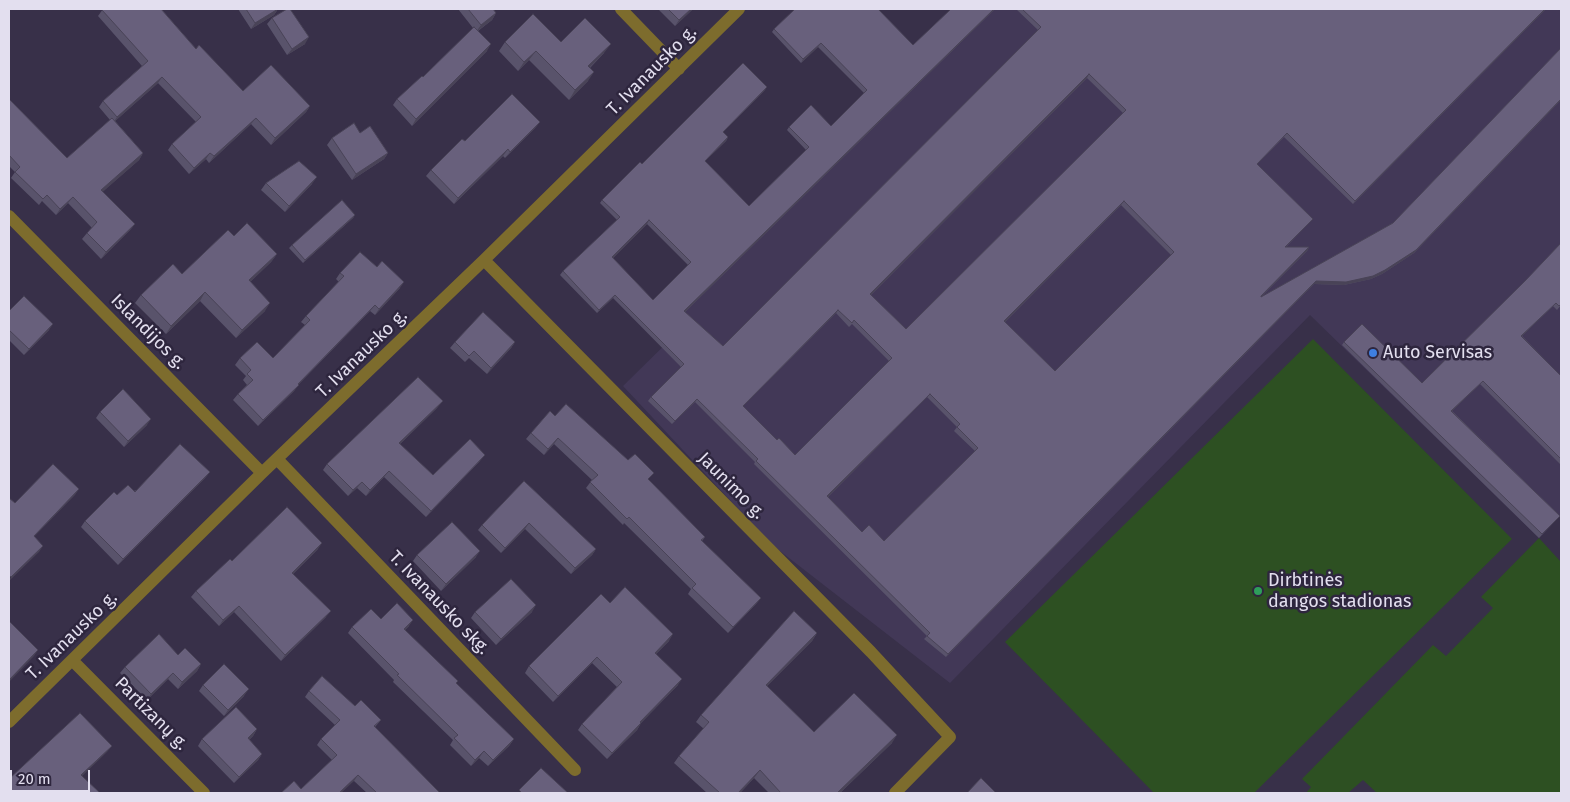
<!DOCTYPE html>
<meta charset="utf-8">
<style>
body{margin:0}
#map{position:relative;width:1570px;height:802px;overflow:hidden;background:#383049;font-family:"Fira Sans",sans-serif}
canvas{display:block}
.frame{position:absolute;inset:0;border:10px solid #e3dfef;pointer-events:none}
.scale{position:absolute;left:10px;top:770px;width:80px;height:22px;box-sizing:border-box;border:2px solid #e3dfef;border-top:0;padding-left:6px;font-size:15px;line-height:18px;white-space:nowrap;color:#e3dfef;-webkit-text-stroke:4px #2e263e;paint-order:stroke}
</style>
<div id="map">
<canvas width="1570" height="802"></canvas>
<div class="frame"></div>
<div class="scale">20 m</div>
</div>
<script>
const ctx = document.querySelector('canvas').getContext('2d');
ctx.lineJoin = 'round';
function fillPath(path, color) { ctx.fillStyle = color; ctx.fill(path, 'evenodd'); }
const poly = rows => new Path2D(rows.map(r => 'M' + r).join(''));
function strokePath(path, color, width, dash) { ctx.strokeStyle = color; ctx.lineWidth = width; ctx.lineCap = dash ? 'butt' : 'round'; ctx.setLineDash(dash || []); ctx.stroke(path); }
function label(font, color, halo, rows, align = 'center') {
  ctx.font = font + ' "Fira Sans",sans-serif'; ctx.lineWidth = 5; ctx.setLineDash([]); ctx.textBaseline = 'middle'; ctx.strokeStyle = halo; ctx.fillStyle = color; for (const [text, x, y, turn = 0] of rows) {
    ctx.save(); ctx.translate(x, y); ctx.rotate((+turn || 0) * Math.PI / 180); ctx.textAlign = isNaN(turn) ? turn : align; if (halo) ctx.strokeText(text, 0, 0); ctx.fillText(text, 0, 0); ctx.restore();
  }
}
fillPath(poly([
 [952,9,1561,9,1561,515,1539,538,1310,315,950,683,771,544,623,386,685,325,680,317]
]), '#423857');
fillPath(poly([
 [1313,339,1512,539,1254,793,1154,793,1005,642],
 [1539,538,1561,562,1561,793,1377,793,1363,780,1348,793,1306,793,1311,787,1302,779,1433,645,1446,656,1493,608,1481,597]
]), '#2d5022');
strokePath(poly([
 [621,9,679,69],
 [9,216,262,473],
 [484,260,871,652,950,737,895,793],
 [278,460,575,770],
 [72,660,204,793],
 [9,722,262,473,484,260,739,9]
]), '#7d6c2d', 12);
fillPath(poly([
 [102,9,161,9,196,49,243,91,310,106,306,112,271,145,251,124,209,163,206,159,189,174,168,150,172,144,196,122,158,83,115,121,143,153,139,160,102,192,135,224,130,230,101,259,82,239,87,233,92,228,68,203,56,215,42,201,39,205,11,178,15,172,9,166,9,99,67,158,110,120,99,107,103,101,142,66,98,16,103,9],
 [238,9,278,9,274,15,251,29],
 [458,9,493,9,496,13,492,20,478,31,487,51,412,126,393,105,397,99,423,77,473,28],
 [658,9,693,9,675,26],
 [995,9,685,312,723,346,1038,30,1016,9,1546,9,1353,204,1284,137,1257,164,1310,222,1286,247,1309,247,1307,251,1261,297,1393,223,1561,48,1561,100,1414,253,1382,274,1371,279,1344,285,1314,284,946,657,924,639,927,636,754,464,755,462,695,402,672,424,648,401,651,397,681,367,613,298,597,313,560,275,563,271,617,220,600,203,602,200,642,164,767,87,764,91,723,132,728,137,726,141,705,161,749,206,806,150,787,130,789,127,831,126,864,93,818,47,801,63,772,32,774,29,913,45],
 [1087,78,1123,113,906,329,871,295],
 [1121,205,1171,255,1055,371,1005,322],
 [647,224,688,265,653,300,613,258],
 [836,313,849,327,852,324,889,361,795,455,777,440,743,406],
 [927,397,957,427,954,431,975,451,884,541,862,532,828,497],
 [272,18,305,44,287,55,267,24],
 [505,42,561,42,604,53,590,68,588,81,569,100,529,60,518,71,499,51],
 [540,122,535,128,505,158,503,156,454,204,426,176,431,170,465,141],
 [360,133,388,153,384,159,352,180,327,145,332,138],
 [266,183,312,184,285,212,261,190],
 [355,215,353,218,303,263,289,248,292,245],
 [234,236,277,254,271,262,250,282,265,311,236,338,200,301,166,334,135,303,141,295,182,274],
 [340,273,400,288,375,315,370,311,298,385,294,391,258,426,233,400,238,394,247,385,243,380,246,376,235,365,240,358,273,358,305,325,301,322,306,316,339,282,336,279],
 [1525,281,1561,305,1557,310,1553,306,1522,336,1561,376,1561,465,1480,384,1452,411,1560,516,1539,538,1342,345,1344,342,1422,383],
 [9,311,49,330,24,355,9,340],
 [455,342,515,342,511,348,487,374,469,358,465,362,450,348],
 [438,407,400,444,433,475,480,461,426,517,384,477,366,496,357,488,348,496,323,470,327,464],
 [100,412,147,425,124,447,96,418],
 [555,416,649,480,705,537,702,541,761,598,756,604,728,633,688,594,691,589,624,523,623,525,586,488,592,480,554,444,544,455,526,439,531,433],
 [210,472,205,478,118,565,81,527,85,521,117,495],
 [524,481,596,549,592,555,571,574,525,529,501,553,478,530,482,525],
 [318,549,293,574,326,617,281,661,234,612,219,626,191,597,196,591,232,561],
 [417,555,476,557,441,591,413,561],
 [610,603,669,641,656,654,678,685,641,723,637,730,607,759,578,730,582,724,617,687,592,663,553,702,525,673,529,666],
 [475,612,532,612,496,645,471,618],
 [381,619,409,626,405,630,456,683,514,739,509,746,488,766,479,758,471,766,450,745,453,740,393,682,394,680,348,633,352,627],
 [817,633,812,641,767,686,814,732,892,743,840,793,769,793,754,778,740,793,707,793,674,763,679,756,704,729,696,722,701,715],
 [178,655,201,664,197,671,178,689,168,679,147,700,120,673,125,667],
 [203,685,244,696,224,716,199,691],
 [309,691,355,706,381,720,375,727,440,793,367,793,354,781,301,789,332,760,317,745,321,739,335,725,305,697],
 [257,729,253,736,249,740,262,754,258,760,234,783,198,746,202,739]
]), '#59536b');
fillPath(poly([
 [278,9,274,15,251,29,255,23],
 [691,9,693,9,675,26,679,20],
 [994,9,995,9,682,315,684,311],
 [1545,9,1546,9,1353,204,1355,201],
 [496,13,492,20,476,32,481,25],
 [309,37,305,44,287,55,292,49],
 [821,43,818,47,801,63,803,59],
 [491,44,487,51,412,126,416,119],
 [611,44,604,53,582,75,588,66],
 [536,51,529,60,518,71,524,62],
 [594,72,588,81,569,100,575,90],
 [1089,74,1087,78,868,298,870,294],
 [162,77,158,83,113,123,117,117],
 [767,87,764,91,720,135,723,132],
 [1561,99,1561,100,1414,253,1382,274,1371,279,1344,285,1314,284,946,657,948,654,1316,281],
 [310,106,306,112,271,145,275,138],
 [256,118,251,124,209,163,214,156],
 [540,122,535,128,505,158,510,152],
 [728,137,726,141,702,164,705,161],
 [508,149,503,156,454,204,458,198],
 [143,153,139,160,97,197,101,190],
 [210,153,206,159,189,174,194,168],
 [388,153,384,159,352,180,356,174],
 [317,177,312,184,285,212,289,206],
 [73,197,68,203,56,215,60,209],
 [1124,201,1121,205,1002,325,1004,321],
 [355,215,353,218,303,263,305,260],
 [649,220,647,224,610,261,612,257],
 [135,224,130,230,101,259,106,252],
 [1309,247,1307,251,1258,300,1261,296],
 [277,254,271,262,243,289,249,280],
 [404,282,400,288,375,315,379,309],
 [205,292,200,301,166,334,171,326],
 [615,295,613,298,597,313,599,310],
 [270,303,265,311,236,338,242,330],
 [1556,303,1553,306,1519,339,1521,336],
 [375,305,370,311,293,390,298,384],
 [838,310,836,313,740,409,743,406],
 [53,324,49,330,24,355,29,349],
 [515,342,511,348,487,374,491,368],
 [1483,381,1480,384,1449,414,1451,411],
 [299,385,294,391,258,426,263,420],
 [930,394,927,397,825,500,827,496],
 [697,399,695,402,672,424],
 [443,401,438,407,395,449,399,443],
 [151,419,147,425,124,447,128,441],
 [558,438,554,444,544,455,548,449],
 [485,455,480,461,426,517,431,511],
 [389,471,384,477,366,496,370,490],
 [210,472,205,478,118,565,123,559],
 [362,482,357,488,348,496,353,490],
 [79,489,75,495,29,542,34,536],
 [529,523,525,529,501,553,505,548],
 [322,543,318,549,288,579,292,573],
 [43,546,39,552,9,581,11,577],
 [596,549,592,555,571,574,575,568],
 [480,551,476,557,441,591,446,584],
 [761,598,756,604,728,633,733,627],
 [536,605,532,612,496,645,501,639],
 [239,606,234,612,219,626,223,620],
 [331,611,326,617,281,661,285,655],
 [413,620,409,626,400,635,404,629],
 [817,633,812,641,761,692,766,685],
 [673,634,669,641,651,659,655,653],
 [38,650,34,656,9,682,9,680],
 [597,657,592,663,553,702,558,696],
 [201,664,197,671,178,689,182,682],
 [173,673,168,679,147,700,151,694],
 [682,679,678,685,636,728,640,722],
 [249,689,244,696,224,716,228,710],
 [641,723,637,730,607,759,612,753],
 [257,729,253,736,243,745,248,738],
 [897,735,892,743,840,793,837,793],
 [514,739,509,746,488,766,493,760],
 [112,746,107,752,77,781,81,775],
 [484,751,479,758,471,766,475,760],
 [262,754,258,760,234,783,239,777],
 [760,770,754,778,740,793,738,793],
 [358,775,354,781,341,793,339,793]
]), '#494357');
const building = poly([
 [104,9,161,9,196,49,199,45,243,91,271,65,310,106,275,138,256,118,214,156,210,153,194,168,172,144,201,117,162,77,117,117,103,101,148,61,102,10,104,9],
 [246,9,278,9,255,23,246,9],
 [287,9,290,9,309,37,292,49,272,18,287,9],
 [468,9,493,9,496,13,481,25,468,9],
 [668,9,691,9,679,20,668,9],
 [795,9,878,9,913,45,951,9,994,9,684,311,723,346,1041,27,1022,9,1545,9,1355,201,1287,133,1257,164,1313,219,1285,247,1309,247,1261,296,1261,297,1393,223,1561,48,1561,99,1416,250,1385,270,1373,276,1346,282,1316,281,948,654,927,636,930,633,756,461,758,459,697,399,675,421,651,397,684,364,615,295,599,310,563,271,620,217,602,200,640,162,642,164,743,63,767,87,723,132,728,137,705,161,749,206,809,147,789,127,811,105,831,126,867,90,821,43,803,59,774,29,795,9],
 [1089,74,1126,110,906,329,870,294,1089,74],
 [1124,201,1174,252,1055,371,1004,321,1124,201],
 [649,220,691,262,653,300,612,257,649,220],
 [838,310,852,323,854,320,892,358,795,455,779,438,777,440,743,406,838,310],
 [930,394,960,424,957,427,978,448,884,541,869,525,862,532,827,496,930,394],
 [533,14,561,42,585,18,611,44,588,66,594,72,575,90,536,51,524,62,505,42,533,14],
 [474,27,491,44,416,119,397,99,422,76,423,77,474,27],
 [512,94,540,122,510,152,508,149,458,198,431,170,462,139,465,141,512,94],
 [9,99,67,158,112,118,143,153,101,190,135,224,106,252,87,233,97,222,73,197,60,209,47,195,43,199,15,172,20,167,9,155,9,99],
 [354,123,360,133,370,126,388,153,356,174,332,138,354,123],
 [299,161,317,177,289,206,266,183,299,161],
 [342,200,355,215,305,260,292,245,342,200],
 [247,223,277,254,249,280,270,303,242,330,205,292,171,326,141,295,173,264,182,274,228,230,234,236,247,223],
 [1561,243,1561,304,1559,306,1556,303,1521,336,1561,376,1561,459,1483,381,1451,411,1560,516,1542,534,1344,342,1362,324,1422,383,1525,281,1561,243],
 [360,252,377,267,382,261,404,282,379,309,375,305,298,384,299,385,263,420,238,394,253,380,247,374,251,370,240,358,257,342,273,358,310,320,306,316,344,276,340,273,360,252],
 [24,296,53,324,29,349,9,330,9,311,24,296],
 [483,312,515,342,491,368,474,351,469,356,455,342,483,312],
 [418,377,443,401,399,443,433,475,470,439,485,455,431,511,389,471,370,490,362,482,353,490,327,464,418,377],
 [123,389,151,419,128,441,100,412,123,389],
 [566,404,628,460,635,454,654,473,648,479,705,537,701,540,761,598,733,627,692,588,696,584,629,517,627,519,590,482,598,475,558,438,548,449,531,433,550,411,555,416,566,404],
 [180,444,210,472,123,559,85,521,114,492,117,495,128,485,135,492,180,444],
 [53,464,79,489,34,536,43,546,11,577,9,575,9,498,15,503,53,464],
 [524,481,596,549,575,568,529,523,505,548,482,525,524,481],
 [287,507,322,543,292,573,331,611,285,655,239,606,223,620,196,591,230,559,232,561,287,507],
 [452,522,480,551,446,584,417,555,452,522],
 [511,579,536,605,501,639,475,612,511,579],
 [625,587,673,634,655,653,682,679,640,722,641,723,612,753,582,724,622,682,597,657,558,696,529,666,601,594,610,603,625,587],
 [397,603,413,620,404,629,458,681,456,683,514,739,493,760,484,751,475,760,454,738,458,735,397,675,399,674,352,627,371,609,381,619,397,603],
 [794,611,817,633,766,685,814,732,854,693,897,735,837,793,781,793,760,770,738,793,720,793,679,756,709,722,701,715,794,611],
 [9,621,38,650,9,680,9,621],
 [159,634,178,655,185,648,201,664,182,682,173,673,151,694,125,667,159,634],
 [224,664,249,689,228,710,203,685,224,664],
 [322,676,355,706,361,700,381,720,374,726,440,793,377,793,358,775,339,793,281,793,294,781,301,789,337,755,321,739,340,720,309,691,322,676],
 [236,707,257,729,248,738,262,754,239,777,202,739,236,707],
 [80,713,112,746,81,775,100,793,9,793,9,779,80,713],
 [541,768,568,793,522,793,519,790,541,768],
 [981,778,996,793,967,793,981,778]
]);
fillPath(building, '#68607c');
strokePath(building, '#494357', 1);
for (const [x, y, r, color] of [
 [1373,353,5,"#3f7fe0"],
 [1258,591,5,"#2e9e5b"]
]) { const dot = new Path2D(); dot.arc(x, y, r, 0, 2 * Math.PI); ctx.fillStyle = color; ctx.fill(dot); strokePath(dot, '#2e263e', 2); }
label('18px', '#e3dfef', '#2e263e', [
 ["T. Ivanausko g.",652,71,-45],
 ["Islandijos g.",148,332,45],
 ["T. Ivanausko g.",362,354,-44],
 ["Jaunimo g.",731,486,45],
 ["T. Ivanausko skg.",439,603,46],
 ["T. Ivanausko g.",72,636,-44],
 ["Partizanų g.",151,714,45]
]);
label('18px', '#e3dfef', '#2e263e', [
 ["Auto Servisas",1383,353],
 ["Dirbtinės",1268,581],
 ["dangos stadionas",1268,602]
], 'left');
</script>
